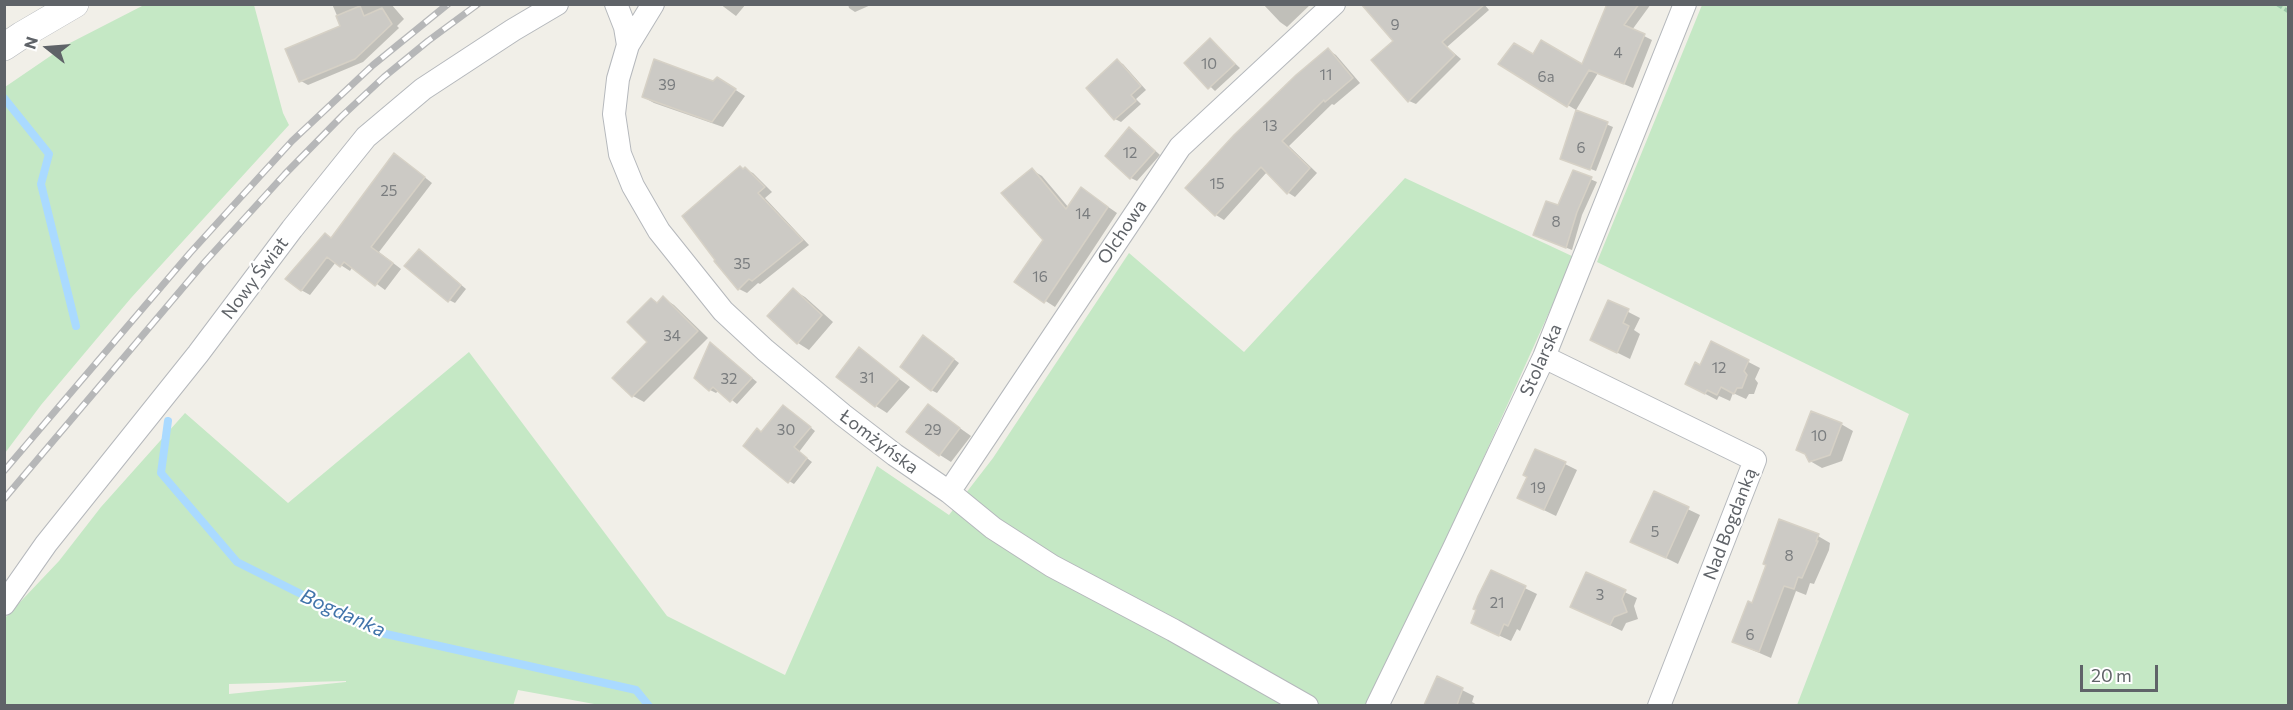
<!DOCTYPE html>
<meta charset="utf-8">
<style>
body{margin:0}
#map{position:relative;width:2293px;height:710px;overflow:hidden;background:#f1efe8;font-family:Commissioner,sans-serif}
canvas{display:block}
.frame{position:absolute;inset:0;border:6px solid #5f6368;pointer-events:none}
.north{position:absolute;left:18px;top:18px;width:60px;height:60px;-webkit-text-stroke:4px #fff;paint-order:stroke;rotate:287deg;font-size:16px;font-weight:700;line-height:24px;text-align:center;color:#5f6368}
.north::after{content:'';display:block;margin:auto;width:21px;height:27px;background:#5f6368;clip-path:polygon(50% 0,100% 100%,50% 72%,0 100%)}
.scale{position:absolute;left:2080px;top:665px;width:78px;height:27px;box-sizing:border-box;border:3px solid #5f6368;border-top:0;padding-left:8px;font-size:18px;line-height:21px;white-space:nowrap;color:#5f6368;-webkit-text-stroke:4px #fff;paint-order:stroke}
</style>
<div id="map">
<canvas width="2293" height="710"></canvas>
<div class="frame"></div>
<div class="north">N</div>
<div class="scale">20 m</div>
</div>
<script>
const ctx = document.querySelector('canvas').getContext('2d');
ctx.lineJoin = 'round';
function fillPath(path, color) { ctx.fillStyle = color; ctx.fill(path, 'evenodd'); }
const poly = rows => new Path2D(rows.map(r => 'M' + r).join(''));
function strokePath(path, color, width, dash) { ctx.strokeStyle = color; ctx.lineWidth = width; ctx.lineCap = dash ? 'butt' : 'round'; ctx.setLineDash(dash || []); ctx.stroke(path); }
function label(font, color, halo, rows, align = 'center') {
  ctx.font = font + ' Commissioner,sans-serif'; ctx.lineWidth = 4.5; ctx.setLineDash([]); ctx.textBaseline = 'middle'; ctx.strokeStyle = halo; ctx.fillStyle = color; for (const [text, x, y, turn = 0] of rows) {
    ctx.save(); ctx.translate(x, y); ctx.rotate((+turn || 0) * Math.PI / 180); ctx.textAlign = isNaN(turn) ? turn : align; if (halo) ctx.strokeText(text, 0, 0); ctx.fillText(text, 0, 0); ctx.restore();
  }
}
fillPath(poly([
 [144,5,254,5,283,113,289,125,131,298,41,405,5,453,5,87,68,44],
 [1702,5,2288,5,2288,705,1797,705,1909,414,1597,262],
 [1405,178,1574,257,1372,705,605,706,518,690,513,706,5,705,4,619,59,561,101,507,185,413,288,503,469,352,667,616,785,675,877,466,949,515,993,458,1129,253,1244,352],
 [346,681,346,682,229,694,229,684]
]), '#c5e8c5');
fillPath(poly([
 [332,4,391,4,404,19,397,26,399,28,363,62,308,85,301,81,342,27],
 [720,4,746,4,736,16],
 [848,4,873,4,855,12,849,8],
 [1263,4,1311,4,1287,27,1280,22],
 [1484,4,1489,10,1447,47,1461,59,1416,104,1409,101,1395,41],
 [1609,4,1651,4,1632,30,1652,40,1633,88,1598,73,1576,110,1500,64,1533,56,1582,66],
 [1210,40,1240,68,1215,91,1186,63],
 [1328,50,1336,55,1360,83,1334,105,1332,104,1289,146,1317,173,1295,197,1287,192,1267,172,1224,220,1216,215,1187,188],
 [1117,61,1123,64,1146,90,1136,99,1141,104,1121,122,1115,119,1088,88],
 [714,83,728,85,745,96,723,127,654,103,643,97],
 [1577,112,1613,127,1596,171,1565,159],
 [1135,132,1160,155,1137,181,1131,178],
 [403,160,432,183,379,252,401,269,385,290,353,266,350,271,336,262,310,295,301,290,332,239],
 [740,167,753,173,772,192,765,198,809,245,760,284,758,283,747,293,739,289,716,261],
 [1032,170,1042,176,1069,208,1091,195,1117,213,1055,307,1016,282,1045,240],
 [1574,172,1597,182,1582,215,1572,250,1540,237,1559,207],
 [425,254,466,289,455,303,449,300],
 [793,290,805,297,833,322,809,350,798,343,769,316],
 [663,298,674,305,708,338,644,402,633,396,650,341,651,300,658,303],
 [1609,302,1640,318,1634,330,1640,334,1630,359,1592,340],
 [929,340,959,363,937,393,931,390],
 [1712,343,1760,368,1755,379,1758,383,1754,394,1749,394,1746,399,1733,393,1730,401,1719,396,1717,400,1698,390,1701,367],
 [859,349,910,387,887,413,876,406],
 [728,358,757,382,737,404,719,390,716,393,710,390,696,377],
 [784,406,815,431,799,452,812,462,794,484,789,481,763,433],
 [929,406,971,436,951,462,940,455],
 [1841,424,1853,431,1842,461,1822,468,1810,461],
 [1565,464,1577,470,1556,516,1519,498],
 [1654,493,1700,515,1678,564,1632,541],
 [1818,536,1830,543,1829,550,1814,584,1810,583,1806,595,1796,591,1771,658,1734,642,1753,605],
 [1492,572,1537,594,1520,631,1517,629,1511,641,1485,629],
 [1587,574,1637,598,1634,606,1638,619,1626,623,1622,631,1572,607],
 [1438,678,1474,696,1472,702,1479,706,1426,706]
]), '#0003');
strokePath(poly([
 [4,98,49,154,41,184,76,326],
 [168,421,161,473,237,562,377,632,636,690,649,706]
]), '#aadaff', 8);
const building = poly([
 [1361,4,1485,4,1442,42,1455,55,1408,102,1371,60,1393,41,1361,4],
 [1607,4,1639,4,1624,25,1645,34,1624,84,1589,70,1567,107,1498,64,1514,43,1533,54,1541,40,1582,64,1607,4],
 [360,6,364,16,382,8,392,24,355,59,299,82,285,49,340,26,336,16,360,6],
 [1210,38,1235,64,1208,89,1184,63,1210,38],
 [1328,48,1353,78,1325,102,1324,100,1282,141,1310,168,1287,194,1261,167,1215,216,1185,188,1234,135,1296,75,1328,48],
 [654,59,713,81,717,77,736,89,712,122,642,97,654,59],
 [1117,59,1141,86,1131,95,1136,101,1114,120,1086,88,1117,59],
 [1576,110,1608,122,1590,170,1560,159,1576,110],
 [1129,127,1155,151,1130,179,1105,156,1129,127],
 [394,153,425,177,371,247,393,263,375,286,344,262,340,267,327,257,301,291,285,279,325,233,331,238,394,153],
 [740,166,743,169,745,167,765,187,758,193,803,240,752,281,749,279,738,290,714,261,715,260,682,216,740,166],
 [1032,168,1066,209,1081,187,1108,207,1044,303,1014,282,1043,240,1001,193,1032,168],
 [1573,170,1592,177,1577,212,1566,248,1533,235,1546,201,1558,205,1573,170],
 [419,249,461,285,448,302,404,266,419,249],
 [793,288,822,315,797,344,767,316,793,288],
 [663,296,698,331,632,397,612,378,647,342,627,322,651,298,657,303,663,296],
 [1608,300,1629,309,1623,323,1629,326,1617,353,1590,340,1608,300],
 [923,335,954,359,931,391,900,367,923,335],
 [1711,341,1749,360,1744,371,1747,375,1742,388,1737,388,1734,394,1721,387,1717,395,1707,390,1705,394,1685,384,1695,362,1700,365,1711,341],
 [710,342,752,378,730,402,713,387,709,391,694,378,710,342],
 [859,347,899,379,875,407,836,377,859,347],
 [928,404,960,428,939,456,906,432,928,404],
 [783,405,811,427,794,447,807,458,788,483,743,446,757,428,761,432,783,405],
 [1811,411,1842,423,1830,455,1809,462,1805,454,1796,450,1811,411],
 [1535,449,1566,462,1544,510,1517,498,1527,477,1523,475,1535,449],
 [1654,491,1689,507,1666,558,1630,542,1654,491],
 [1779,519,1819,534,1816,541,1818,541,1802,578,1798,577,1794,589,1784,586,1759,652,1732,642,1748,601,1752,603,1766,565,1763,564,1779,519],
 [1491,570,1526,586,1508,626,1504,624,1499,636,1471,623,1476,610,1473,609,1478,596,1491,570],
 [1586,572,1626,590,1622,599,1627,612,1614,617,1610,625,1570,607,1586,572],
 [1437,676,1463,688,1457,705,1424,705,1437,676]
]);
fillPath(building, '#cccac5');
strokePath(building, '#d6d1c6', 1.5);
const minor = poly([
 [616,4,625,27,628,45],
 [653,4,628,45,618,79,614,114,620,154,633,186,659,231,723,311,765,350,843,415,895,455,949,492,993,528,1052,566,1173,630,1307,706],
 [1544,357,1755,460,1659,706],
 [949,492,1180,147,1334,4],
 [4,604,46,544,198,354,292,229,366,137,423,89,513,30,557,4],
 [1377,706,1453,550,1544,357,1685,4]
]);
const tertiary = poly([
 [4,47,22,35,75,4]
]);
strokePath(minor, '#b5b8bc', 24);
strokePath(tertiary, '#b5b8bc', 28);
strokePath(poly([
 [2277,4,2288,11]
]), '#9cc7a9', 4, [6, 3]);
strokePath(minor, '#fff', 22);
strokePath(tertiary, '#fff', 27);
const rail = poly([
 [4,471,190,253,292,141,373,65,448,4],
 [4,499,203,264,285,174,342,116,384,77,428,41,478,4]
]);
strokePath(rail, '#b6b7b8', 7);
strokePath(rail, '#fff', 4.5, [14]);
label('15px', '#7a7d7f', null, [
 ["9",1395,25],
 ["4",1618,53],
 ["10",1209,64],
 ["11",1326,75],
 ["6a",1546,77],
 ["39",667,85],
 ["13",1270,126],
 ["6",1581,148],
 ["12",1130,153],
 ["15",1217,184],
 ["25",389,191],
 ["14",1083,214],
 ["8",1556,222],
 ["35",742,264],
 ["16",1040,277],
 ["34",672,336],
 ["12",1719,368],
 ["31",867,378],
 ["32",729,379],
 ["30",786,430],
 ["29",933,430],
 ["10",1819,436],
 ["19",1538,488],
 ["5",1655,532],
 ["8",1789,556],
 ["3",1600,595],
 ["21",1497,603],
 ["6",1750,635]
]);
label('18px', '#5f6368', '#fff', [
 ["Olchowa",1122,232,-56],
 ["Nowy Świat",255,278,-53],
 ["Stolarska",1541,360,-66],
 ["Łomżyńska",879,442,37],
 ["Nad Bogdanką",1730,524,-69]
]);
label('italic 20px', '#4174aa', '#fff', [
 ["Bogdanka",343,613,24]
]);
</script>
